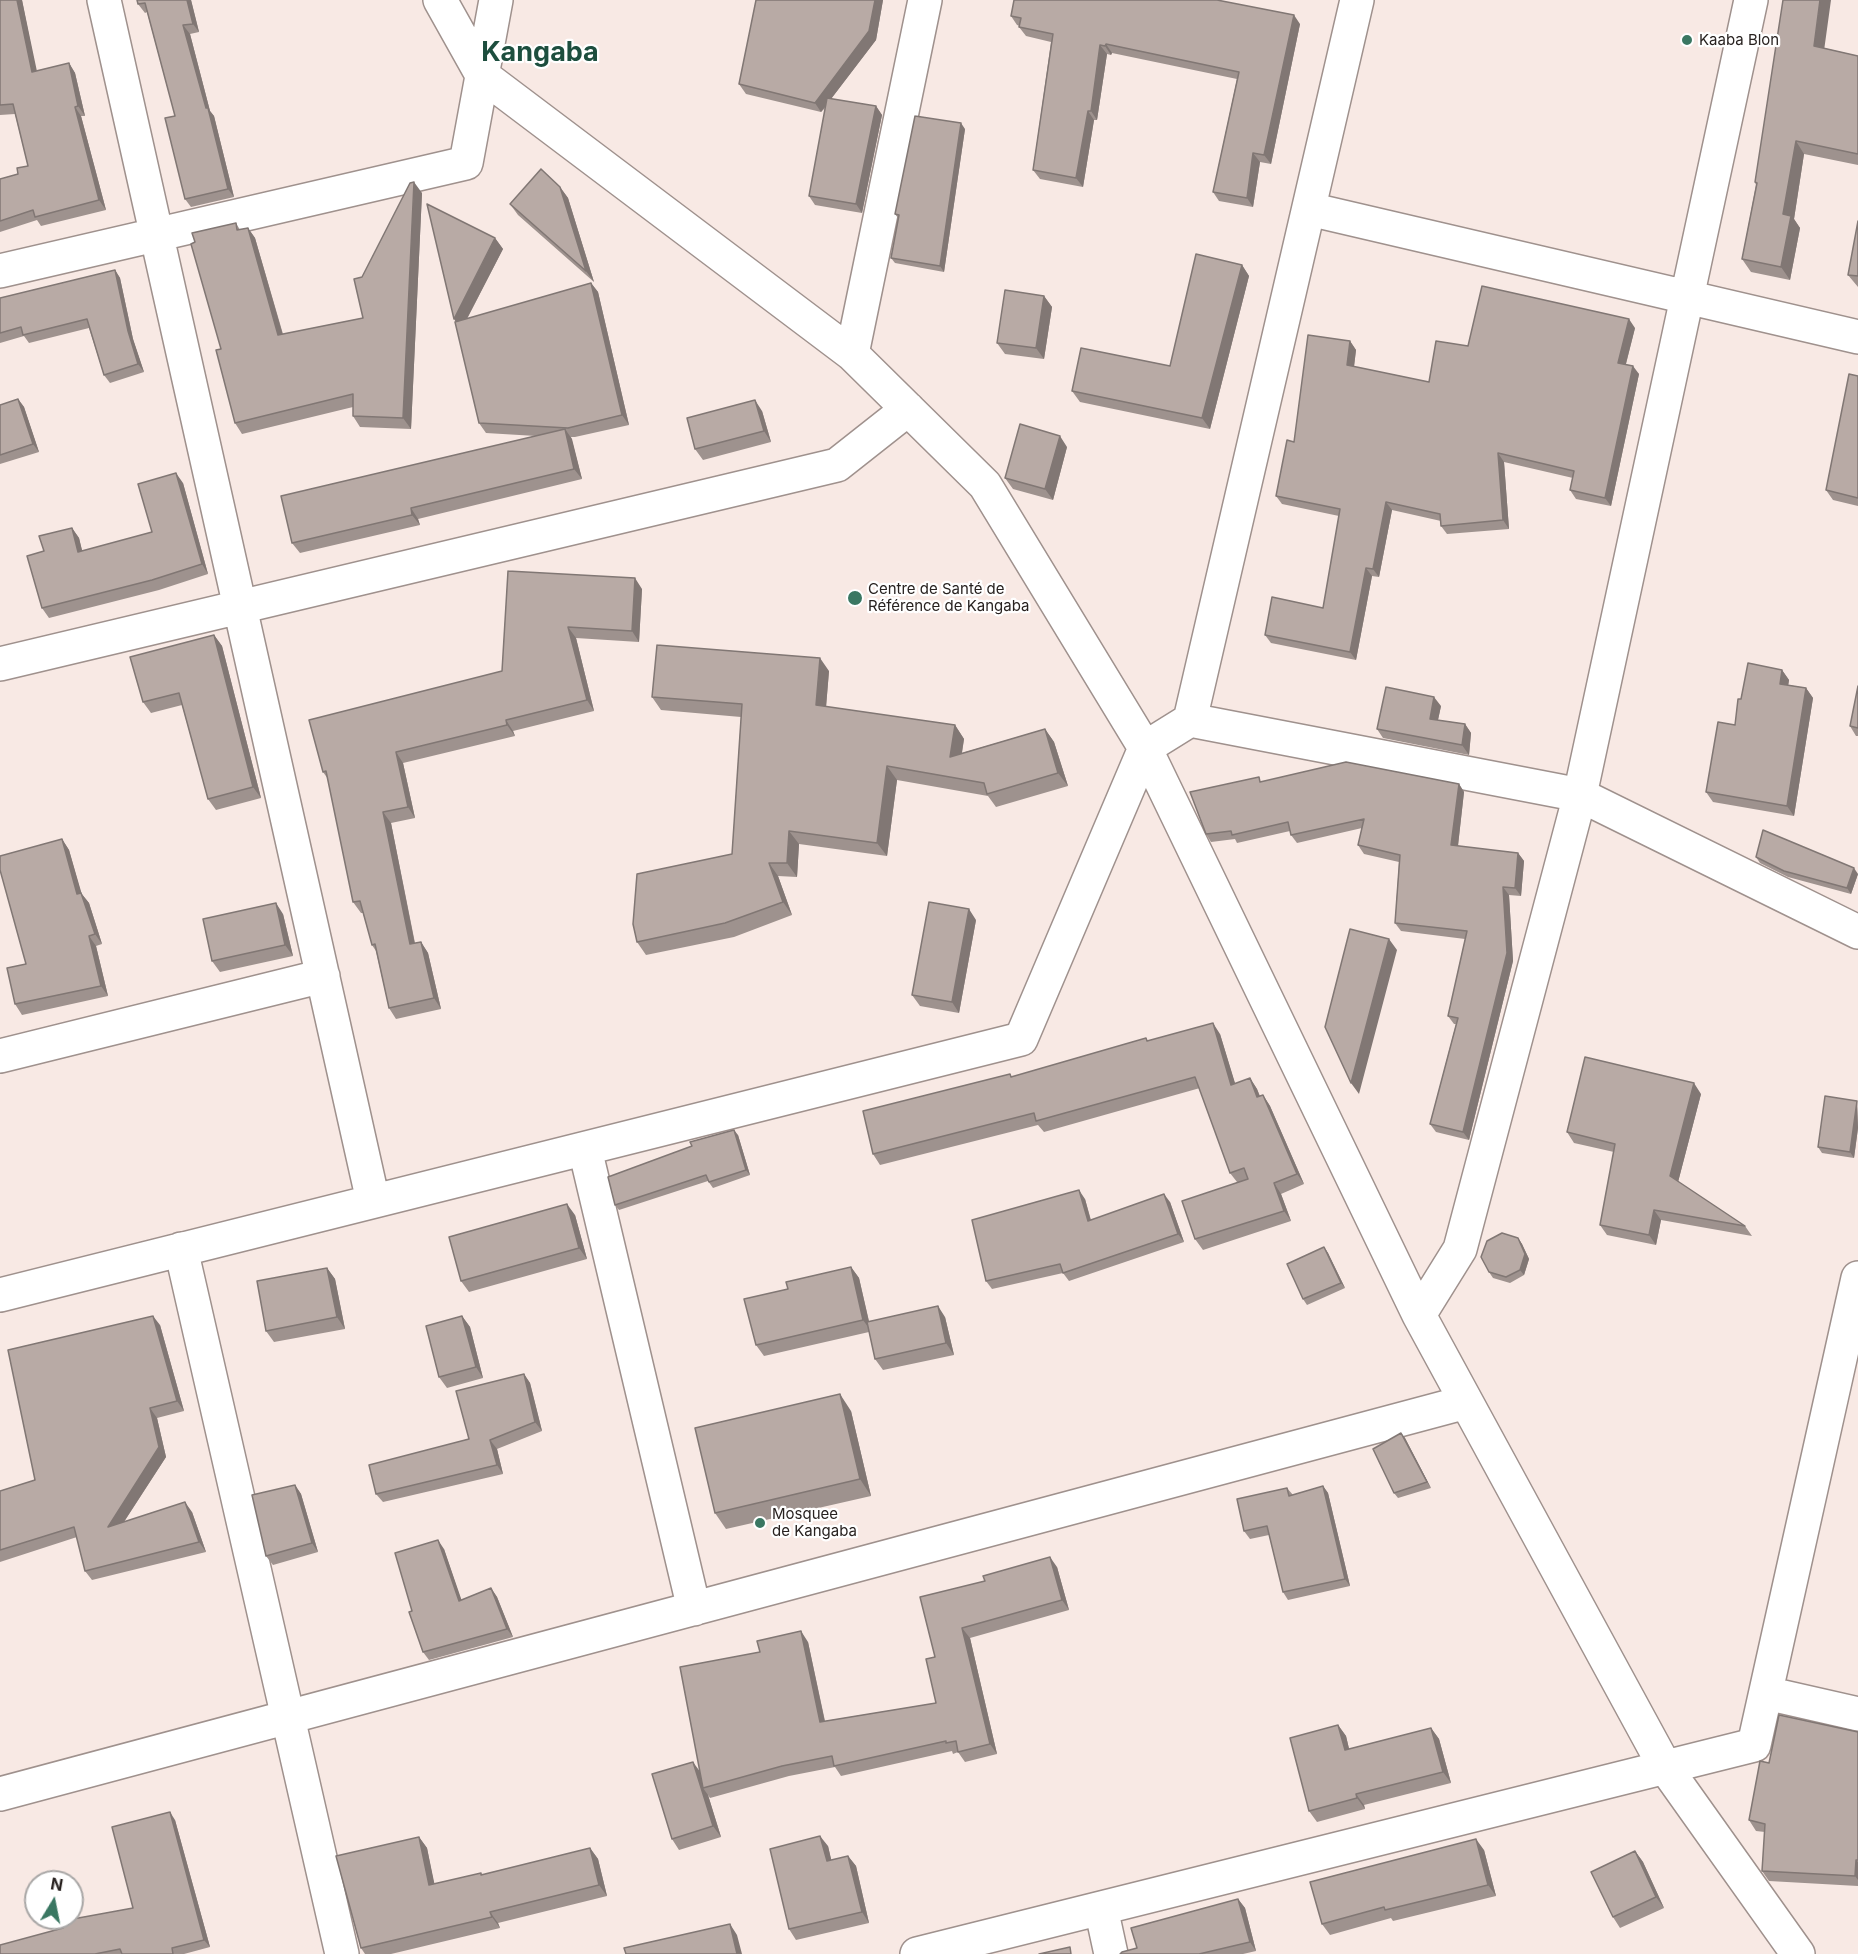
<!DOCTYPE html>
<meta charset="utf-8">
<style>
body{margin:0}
#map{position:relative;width:1858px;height:1954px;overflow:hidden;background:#f8e9e4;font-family:Inter,sans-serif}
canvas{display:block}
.north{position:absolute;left:24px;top:1870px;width:60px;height:60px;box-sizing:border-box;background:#fff;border:2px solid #a9a7a6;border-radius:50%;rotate:10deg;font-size:16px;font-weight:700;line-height:24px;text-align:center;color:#282220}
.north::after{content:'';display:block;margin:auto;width:21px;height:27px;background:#3a7762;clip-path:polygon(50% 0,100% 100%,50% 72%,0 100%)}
</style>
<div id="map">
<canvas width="1858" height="1954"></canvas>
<div class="north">N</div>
</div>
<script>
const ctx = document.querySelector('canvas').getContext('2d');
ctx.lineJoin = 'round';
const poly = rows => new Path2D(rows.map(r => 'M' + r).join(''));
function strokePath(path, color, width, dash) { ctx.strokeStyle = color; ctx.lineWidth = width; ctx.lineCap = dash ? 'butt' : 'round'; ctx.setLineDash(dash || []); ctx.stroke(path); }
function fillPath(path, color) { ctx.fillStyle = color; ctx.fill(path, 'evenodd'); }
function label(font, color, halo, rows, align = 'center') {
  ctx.font = font + ' Inter,sans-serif'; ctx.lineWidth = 4.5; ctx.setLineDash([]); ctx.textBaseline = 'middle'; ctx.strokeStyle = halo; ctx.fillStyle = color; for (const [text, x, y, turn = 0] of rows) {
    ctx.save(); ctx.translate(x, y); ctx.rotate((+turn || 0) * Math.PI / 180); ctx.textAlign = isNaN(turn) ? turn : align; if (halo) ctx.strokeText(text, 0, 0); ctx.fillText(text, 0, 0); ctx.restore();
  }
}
const minor = poly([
 [104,0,373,1201],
 [440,0,482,75,852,354,985,485,1145,748,1419,1315,1665,1767,1798,1954],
 [1309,209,1858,337],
 [0,271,466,163,496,0],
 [852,354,925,0],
 [0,664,837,465,908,409],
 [1190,720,1357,0],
 [0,1056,323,976],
 [585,1149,694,1609],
 [181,1249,342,1954],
 [0,1295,1021,1039,1145,748,1190,720,1580,795,1858,932],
 [1419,1315,1460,1249,1580,795,1751,0],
 [1766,1693,1858,1714],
 [0,1794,1466,1402],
 [1101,1908,1111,1954],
 [917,1954,1754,1745,1858,1278]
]);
strokePath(minor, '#9f918d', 36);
strokePath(minor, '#fff', 33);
fillPath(poly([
 [0,0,22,0,36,71,69,63,75,73,85,116,81,116,106,210,41,226,37,220,0,232,0,179,18,174,28,166,15,114,0,115],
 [137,0,191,0,199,32,190,34,210,111,214,116,234,197,191,207,185,199,175,116,147,12,145,13,138,4],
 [756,0,883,0,876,40,831,99,876,106,882,115,862,213,815,205,809,196,826,107,821,112,746,94,739,84],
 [1011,16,1300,24,1271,164,1260,162,1253,207,1219,201,1213,192,1237,79,1112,53,1111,55,1107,54,1097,120,1094,120,1083,187,1040,179,1033,170,1051,42,1026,36,1019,27,1020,26,1017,25],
 [1824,48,1858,56,1858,165,1804,154,1794,219,1800,228,1790,280,1751,272,1742,259,1756,185,1755,182],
 [965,129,944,272,895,263,891,258,898,218,895,214],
 [560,187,568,198,594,282,518,215,510,204],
 [422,193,411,429,360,427,353,416,353,407,242,434,235,423,221,349,195,242,236,223,240,230,248,228,255,238,283,334,363,318,362,277],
 [1858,221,1858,287,1848,275],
 [495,238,503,249,467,319,591,283,598,292,629,425,575,437,571,437,582,479,418,519,420,525,300,553,292,543,536,436,486,433,479,423,456,322],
 [1242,265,1249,276,1210,429,1080,402,1072,391,1170,366],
 [115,270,120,278,133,339,144,372,110,383,104,375,89,328,29,343,24,336,0,343,0,298],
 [1044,296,1052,307,1044,359,1005,354,997,343],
 [1635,328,1626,364,1639,374,1611,506,1576,499,1570,490,1573,478,1504,462,1509,529,1447,534,1441,526,1441,521,1392,510,1379,577,1372,576,1356,660,1271,643,1265,635,1323,608,1339,516,1282,504,1276,496,1294,442,1350,341,1356,350,1354,367,1429,382,1468,346],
 [1858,376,1858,506,1833,500,1826,490],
 [18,399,24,407,39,452,0,464,0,405],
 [762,411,771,442,703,460,695,449],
 [1067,447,1053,500,1013,489,1005,478],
 [183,483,208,574,159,590,49,618,42,608,44,551,72,528,79,538,82,551,152,532],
 [508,571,642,589,639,642,576,638,594,711,513,731,515,736,403,763,415,818,391,823,415,943,421,942,428,953,441,1009,396,1019,389,1008,376,951,372,945,363,913,361,913,353,902,328,779,323,772,502,671],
 [214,635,222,646,261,798,216,810,208,799,182,705,151,713,143,702],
 [1782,670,1789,680,1788,685,1806,688,1813,698,1794,816,1713,802,1706,792,1735,725],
 [829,671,826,707,955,725,964,739,962,753,1045,729,1054,742,1068,786,996,807,988,796,897,780,887,856,799,844,797,877,778,876,792,915,734,937,646,955,637,942,732,854,741,717,661,710,652,697],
 [1858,686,1858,736,1856,736,1850,726],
 [1441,706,1438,720,1465,724,1471,733,1469,755,1383,738,1377,729],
 [1262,781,1459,784,1464,792,1458,846,1518,853,1524,861,1521,896,1509,895,1513,961,1469,1140,1436,1132,1430,1124,1456,1024,1454,1024,1448,1016,1465,939,1401,931,1395,923,1399,862,1364,854,1358,845,1362,828,1297,843,1291,835,1290,831,1237,843,1235,839,1211,842,1206,834],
 [62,839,69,850,81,893,89,903,102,944,96,946,108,996,22,1015,15,1004,26,964],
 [1756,857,1858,874,1851,894,1788,877,1760,863],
 [283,914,293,956,220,972,212,961],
 [976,920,959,1013,920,1006,912,995],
 [1220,1034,1235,1084,1250,1078,1257,1089,1260,1096,1263,1095,1270,1106,1304,1184,1281,1194,1291,1221,1203,1250,1195,1239,1237,1182,1230,1173,1200,1088,1044,1132,1038,1125,880,1165,873,1154,1013,1077,1148,1041],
 [1701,1094,1678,1182,1745,1226,1752,1236,1661,1220,1656,1245,1607,1235,1600,1225,1614,1152,1574,1143,1567,1132],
 [1857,1101,1858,1128,1854,1158,1822,1153,1818,1147],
 [738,1135,750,1175,713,1188,708,1181,619,1210,615,1205],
 [1085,1199,1091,1220,1170,1202,1184,1242,1069,1281,1063,1273,992,1289,986,1281],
 [575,1215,587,1259,469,1292,461,1281],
 [1518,1238,1522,1244,1529,1259,1524,1275,1510,1283,1493,1278,1489,1272],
 [1324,1247,1328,1253,1345,1288,1307,1305,1303,1299],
 [851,1267,859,1278,869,1321,945,1317,954,1355,883,1370,875,1359,869,1332,764,1356,756,1345,788,1289],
 [327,1268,335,1279,345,1329,274,1342,266,1331],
 [462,1316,470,1327,483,1378,447,1388,439,1377],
 [160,1325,184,1411,157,1418,166,1457,124,1522,192,1512,206,1552,92,1580,85,1571,77,1537,0,1562,0,1491,35,1480],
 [524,1374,530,1383,542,1431,497,1449,503,1474,383,1502,376,1494,469,1439],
 [851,1411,871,1496,726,1529,715,1513],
 [1401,1433,1405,1438,1431,1488,1398,1498,1394,1493],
 [295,1485,301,1494,318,1552,273,1565,266,1556],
 [1323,1486,1328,1493,1350,1586,1288,1600,1283,1592,1269,1535,1250,1539,1244,1531,1287,1488,1293,1495],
 [444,1549,461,1600,491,1588,497,1597,513,1637,429,1660,423,1652,412,1611],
 [1057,1567,1069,1610,970,1638,997,1754,965,1762,958,1752,953,1754,952,1751,841,1776,835,1767,789,1776,710,1798,708,1795,721,1837,679,1850,672,1839,700,1771,760,1652,808,1642,825,1721,936,1703,935,1657,920,1597],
 [1338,1725,1346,1736,1349,1749,1431,1728,1439,1739,1451,1783,1364,1805,1365,1809,1317,1822,1309,1811],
 [1858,1732,1858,1886,1769,1881,1762,1871,1765,1832,1756,1831,1749,1820,1769,1763],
 [175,1820,210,1947,184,1954,0,1954,63,1928,133,1908],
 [419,1837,427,1848,434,1884,481,1873,482,1875,590,1848,598,1859,607,1896,498,1923,500,1928,391,1954,365,1954,361,1948],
 [828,1846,831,1860,848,1856,856,1866,869,1923,796,1940,789,1929],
 [1484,1850,1496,1896,1393,1921,1391,1918,1330,1935,1322,1924],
 [1635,1851,1643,1862,1664,1908,1620,1928,1613,1917],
 [1238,1899,1245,1908,1256,1951,1243,1954,1120,1954,1137,1948]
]), '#9e928e');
fillPath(poly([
 [17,0,22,0,39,81,32,72],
 [187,0,191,0,199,32,193,24],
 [875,0,883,0,876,40,821,112,815,103],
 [1820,0,1831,0,1823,58,1814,46],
 [1294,15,1300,24,1271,164,1264,155],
 [183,25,190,34,210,111,214,116,234,197,228,189],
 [1106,44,1112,53,1111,55,1105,46],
 [1100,45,1107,54,1097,120,1091,111],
 [69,63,75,73,85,116,78,106],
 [876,106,882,115,862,213,856,204],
 [75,107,81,116,106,210,99,200],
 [1088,111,1094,120,1083,187,1076,178],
 [961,123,965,129,944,272,940,266],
 [1796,141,1804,154,1794,219,1800,228,1790,280,1781,267,1783,214],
 [1253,153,1260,162,1253,207,1247,198],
 [414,182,422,193,411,429,403,418],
 [560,187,568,198,594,282,586,271],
 [248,228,255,238,286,346,278,335],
 [495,238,503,249,461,330,454,319],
 [1242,265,1249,276,1210,429,1202,418],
 [115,270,120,278,133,339,144,372,138,364,128,331],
 [591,283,598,292,629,425,622,415],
 [1044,296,1052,307,1044,359,1036,348],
 [1629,319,1635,328,1624,371,1618,363],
 [1350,341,1356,350,1353,374,1347,365],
 [1633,366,1639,374,1611,506,1605,498],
 [18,399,24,407,39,452,33,444],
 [755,400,762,411,771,442,764,431],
 [565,429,572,439,582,479,574,469],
 [1060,436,1067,447,1053,500,1045,489],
 [1498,453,1504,462,1509,529,1503,520],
 [176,473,183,483,208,574,202,564],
 [1386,502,1392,510,1379,577,1373,569],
 [411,508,418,519,420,525,412,515],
 [72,528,79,538,85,562,78,552],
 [1366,568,1372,576,1356,660,1350,652],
 [635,578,642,589,639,642,632,631],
 [568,627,576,638,594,711,587,700],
 [214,635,222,646,261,798,253,787],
 [820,658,829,671,825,719,816,705],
 [1782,670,1789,680,1787,694,1780,684],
 [1806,688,1813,698,1794,816,1787,806],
 [1434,697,1441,706,1436,729,1430,719],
 [506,720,513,731,515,736,507,725],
 [1465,724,1471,733,1469,755,1462,745],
 [955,725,964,739,959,770,950,757],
 [1045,729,1054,742,1068,786,1058,773],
 [396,752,403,763,415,818,408,807],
 [887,766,897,780,887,856,877,843],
 [1459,784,1464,792,1457,854,1451,845],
 [383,812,391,823,417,955,410,944],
 [789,831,799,844,797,877,787,863],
 [62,839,69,850,85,905,77,894],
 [1518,853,1524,861,1521,896,1515,888],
 [769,863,778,876,792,915,783,902],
 [1854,868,1858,874,1851,894,1847,888],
 [1503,887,1509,895,1513,961,1469,1140,1463,1132],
 [81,893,89,903,102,944,95,934],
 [276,903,283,914,293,956,285,945],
 [969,909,976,920,959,1013,952,1002],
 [89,936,96,946,108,996,101,986],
 [1389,939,1397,950,1359,1094,1351,1083],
 [421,942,428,953,441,1009,434,998],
 [1213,1023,1220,1034,1239,1096,1231,1085],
 [1250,1078,1257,1089,1264,1108,1257,1097],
 [1694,1083,1701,1094,1677,1186,1670,1176],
 [1263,1095,1270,1106,1304,1184,1297,1174],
 [1857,1101,1858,1128,1854,1158,1850,1152],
 [734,1130,738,1135,750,1175,746,1170],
 [1274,1183,1281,1194,1291,1221,1284,1211],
 [1079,1190,1085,1199,1093,1229,1088,1221],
 [1164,1194,1170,1202,1184,1242,1178,1234],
 [567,1204,575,1215,587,1259,579,1248],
 [1654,1210,1661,1220,1656,1245,1649,1235],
 [1518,1238,1522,1244,1529,1259,1524,1275,1520,1270],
 [1324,1247,1328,1253,1345,1288,1341,1283],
 [851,1267,859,1278,871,1331,863,1320],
 [327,1268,335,1279,345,1329,337,1317],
 [938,1306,945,1317,954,1355,946,1343],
 [153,1316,160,1325,184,1411,177,1401],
 [462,1316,470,1327,483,1378,476,1367],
 [524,1374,530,1383,542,1431,535,1422],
 [840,1394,851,1411,871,1496,860,1479],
 [150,1408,157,1418,166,1457,114,1537,108,1527],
 [1401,1433,1405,1438,1431,1488,1427,1482],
 [490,1440,497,1449,503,1474,497,1465],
 [295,1485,301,1494,318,1552,312,1543],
 [1323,1486,1328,1493,1350,1586,1345,1579],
 [185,1502,192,1512,206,1552,199,1542],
 [438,1540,444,1549,465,1610,459,1601],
 [1050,1557,1057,1567,1069,1610,1062,1600],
 [491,1588,497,1597,513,1637,507,1629],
 [962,1628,970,1638,997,1754,990,1744],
 [801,1631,808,1642,827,1732,820,1722],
 [1338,1725,1346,1736,1352,1761,1345,1750],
 [1431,1728,1439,1739,1451,1783,1443,1772],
 [693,1762,701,1773,703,1788,708,1795,721,1837,713,1826],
 [1356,1794,1364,1805,1365,1809,1357,1798],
 [170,1812,175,1820,210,1947,204,1940],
 [820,1836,828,1846,834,1871,827,1861],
 [419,1837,427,1848,437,1896,429,1885],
 [1476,1839,1484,1850,1496,1896,1488,1885],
 [590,1848,598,1859,607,1896,599,1885],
 [1635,1851,1643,1862,1664,1908,1656,1897],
 [848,1856,856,1866,869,1923,862,1912],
 [1856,1860,1858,1862,1858,1880,1855,1876],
 [1238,1899,1245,1908,1256,1951,1250,1942],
 [490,1912,498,1923,500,1928,492,1917],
 [730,1924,737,1935,742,1954,737,1954]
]), '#817774');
const building = poly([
 [0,0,17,0,32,72,69,63,78,106,75,107,99,200,35,217,33,210,0,221,0,179,18,174,17,168,28,166,13,104,0,105,0,0],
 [137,0,187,0,193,24,183,25,206,108,208,108,228,189,185,199,165,118,175,116,145,3,138,4,137,0],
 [756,0,875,0,869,31,815,103,739,84,756,0],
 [1014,0,1217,0,1294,15,1264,155,1253,153,1247,198,1213,192,1239,72,1106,44,1105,46,1100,45,1091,111,1088,111,1076,178,1033,170,1053,34,1019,27,1021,18,1011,16,1014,0],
 [1783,0,1820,0,1814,46,1858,56,1858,154,1796,141,1783,214,1791,216,1781,267,1742,259,1757,183,1755,182,1783,0],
 [827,98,876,106,856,204,809,196,827,98],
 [915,116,961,123,940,266,891,258,899,215,895,214,915,116],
 [541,169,560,187,586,271,510,204,541,169],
 [414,182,403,418,353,416,353,394,235,423,216,350,221,349,191,244,195,242,192,233,236,223,237,230,248,228,278,335,363,318,354,279,362,277,410,183,414,182],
 [427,204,495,238,454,319,427,204],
 [1858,221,1858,276,1848,275,1858,221],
 [1196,254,1242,265,1202,418,1072,391,1081,348,1170,366,1196,254],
 [115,270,128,331,138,364,104,375,87,319,23,335,21,327,0,333,0,298,115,270],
 [591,283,622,415,568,428,479,423,455,322,591,283],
 [1482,286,1629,319,1618,363,1633,366,1605,498,1570,490,1574,471,1498,453,1503,520,1441,526,1440,514,1386,502,1373,569,1366,568,1350,652,1265,635,1272,597,1323,608,1340,509,1276,496,1287,440,1294,442,1308,335,1350,341,1347,365,1429,382,1436,341,1468,346,1482,286],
 [1005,290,1044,296,1036,348,997,343,1005,290],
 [1849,374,1858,376,1858,498,1826,490,1849,374],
 [18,399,33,444,0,455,0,405,18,399],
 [755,400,764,431,695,449,687,418,755,400],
 [1020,424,1060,436,1045,489,1005,478,1020,424],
 [565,429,574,469,411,508,412,515,292,543,281,496,565,429],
 [176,473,202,564,152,580,42,608,27,556,44,551,39,536,72,528,78,552,152,532,138,484,176,473],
 [508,571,635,578,632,631,568,627,587,700,506,720,507,725,396,752,408,807,383,812,410,944,421,942,434,998,389,1008,375,944,372,945,360,901,353,902,326,771,323,772,309,720,502,671,508,571],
 [214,635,253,787,208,799,179,693,143,702,130,657,214,635],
 [657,645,820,658,816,705,955,725,950,757,1045,729,1058,773,987,794,984,783,887,766,877,843,789,831,787,863,769,863,783,902,725,923,637,942,633,924,637,874,732,854,742,704,652,697,657,645],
 [1748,663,1782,670,1780,684,1806,688,1787,806,1706,792,1718,722,1735,725,1738,699,1741,699,1748,663],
 [1858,686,1858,728,1850,726,1858,686],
 [1386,687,1434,697,1430,719,1465,724,1462,745,1377,729,1386,687],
 [1346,762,1459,784,1451,845,1518,853,1515,888,1503,887,1507,953,1463,1132,1430,1124,1458,1018,1448,1016,1467,931,1395,923,1400,855,1358,845,1364,819,1291,835,1288,822,1232,835,1231,831,1206,834,1190,792,1259,777,1260,782,1346,762],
 [1763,830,1854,868,1847,888,1784,871,1756,857,1763,830],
 [62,839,77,894,81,893,95,934,89,936,101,986,15,1004,7,968,26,964,0,870,0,856,62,839],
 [929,902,969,909,952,1002,912,995,929,902],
 [276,903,285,945,212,961,203,919,276,903],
 [1350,929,1389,939,1351,1083,1325,1027,1350,929],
 [1213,1023,1231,1085,1250,1078,1257,1097,1263,1095,1297,1174,1274,1183,1284,1211,1195,1239,1182,1201,1248,1179,1244,1168,1230,1173,1195,1077,1036,1121,1034,1113,873,1154,863,1111,1010,1074,1011,1077,1146,1038,1147,1041,1213,1023],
 [1585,1057,1694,1083,1670,1176,1745,1226,1654,1210,1649,1235,1600,1225,1615,1144,1567,1132,1585,1057],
 [1825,1096,1857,1101,1850,1152,1818,1147,1825,1096],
 [734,1130,746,1170,709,1182,706,1175,615,1205,608,1177,692,1146,690,1142,734,1130],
 [1079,1190,1088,1221,1164,1194,1178,1234,1063,1273,1060,1264,986,1281,972,1220,1079,1190],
 [567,1204,579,1248,461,1281,449,1237,567,1204],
 [1502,1233,1518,1238,1525,1254,1520,1270,1506,1277,1489,1272,1481,1257,1487,1241,1502,1233],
 [1324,1247,1341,1283,1303,1299,1287,1264,1324,1247],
 [851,1267,863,1320,756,1345,744,1299,788,1289,786,1282,851,1267],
 [327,1268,337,1317,266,1331,257,1281,327,1268],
 [938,1306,946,1343,875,1359,867,1322,938,1306],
 [153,1316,177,1401,150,1408,159,1447,108,1527,185,1502,199,1542,85,1571,74,1527,0,1550,0,1491,35,1480,8,1350,153,1316],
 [462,1316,476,1367,439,1377,426,1326,462,1316],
 [524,1374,535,1422,490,1440,497,1465,376,1494,369,1465,469,1439,456,1391,524,1374],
 [840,1394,860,1479,715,1513,695,1428,840,1394],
 [1401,1433,1427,1482,1394,1493,1373,1449,1401,1433],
 [295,1485,312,1543,266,1556,252,1495,295,1485],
 [1323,1486,1345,1579,1283,1592,1267,1526,1244,1531,1237,1499,1287,1488,1289,1496,1323,1486],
 [438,1540,459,1601,491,1588,507,1629,423,1652,409,1612,412,1611,395,1553,438,1540],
 [1050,1557,1062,1600,962,1628,990,1744,958,1752,956,1741,946,1743,946,1741,834,1766,832,1756,782,1766,703,1788,680,1667,760,1652,757,1641,801,1631,820,1722,936,1703,926,1659,935,1657,920,1597,985,1581,983,1576,1050,1557],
 [1779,1715,1858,1732,1858,1860,1856,1860,1855,1876,1762,1871,1765,1824,1749,1820,1760,1761,1769,1763,1779,1715],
 [1338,1725,1345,1750,1431,1728,1443,1772,1356,1794,1357,1798,1309,1811,1290,1738,1338,1725],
 [693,1762,713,1826,672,1839,652,1774,693,1762],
 [170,1812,204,1940,172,1948,173,1954,122,1954,120,1949,95,1954,0,1954,0,1945,63,1928,62,1921,133,1908,112,1827,170,1812],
 [820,1836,827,1861,848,1856,862,1912,789,1929,770,1849,820,1836],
 [419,1837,429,1885,481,1873,481,1875,590,1848,599,1885,490,1912,492,1917,361,1948,336,1856,419,1837],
 [1476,1839,1488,1885,1385,1910,1384,1907,1322,1924,1310,1882,1476,1839],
 [1635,1851,1656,1897,1613,1917,1591,1872,1635,1851],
 [1238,1899,1250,1942,1199,1954,1120,1954,1122,1952,1137,1948,1131,1928,1238,1899],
 [730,1924,737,1954,626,1954,624,1948,730,1924],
 [1070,1947,1071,1954,1039,1954,1070,1947]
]);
fillPath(building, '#b8aaa5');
strokePath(building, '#817774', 1.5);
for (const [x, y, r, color] of [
 [1687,40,6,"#3a7762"],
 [855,598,8,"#3a7762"],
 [760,1523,6,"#3a7762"]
]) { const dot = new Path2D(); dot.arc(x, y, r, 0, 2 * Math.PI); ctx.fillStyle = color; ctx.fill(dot); strokePath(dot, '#fff', 2); }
label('15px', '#282220', '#fff', [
 ["Kaaba Blon",1699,40],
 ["Centre de Santé de",868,589],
 ["Référence de Kangaba",868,606],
 ["Mosquee",772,1514],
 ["de Kangaba",772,1531]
], 'left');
label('bold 27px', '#1d4e3e', '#fff', [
 ["Kangaba",540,53]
]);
</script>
